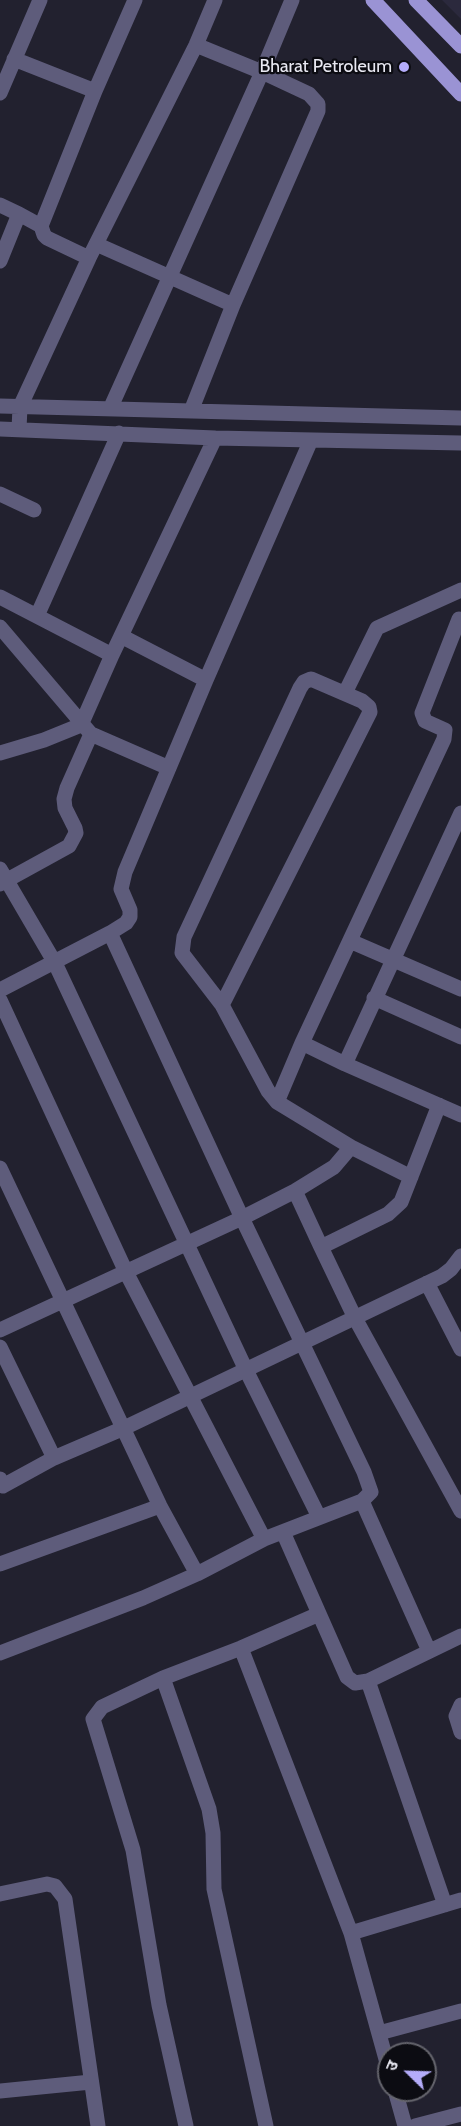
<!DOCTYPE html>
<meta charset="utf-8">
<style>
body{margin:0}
#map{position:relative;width:461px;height:2126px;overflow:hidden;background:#22212f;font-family:Cabin,"Noto Sans Devanagari",sans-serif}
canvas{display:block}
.north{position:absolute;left:377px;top:2042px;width:60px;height:60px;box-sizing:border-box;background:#0c0c12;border:2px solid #64646c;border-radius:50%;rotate:293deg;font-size:16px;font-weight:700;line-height:24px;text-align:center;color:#e9e9f2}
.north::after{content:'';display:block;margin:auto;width:21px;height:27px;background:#b4acf9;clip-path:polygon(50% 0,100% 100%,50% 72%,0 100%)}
</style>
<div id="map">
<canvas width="461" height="2126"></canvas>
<div class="north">उ</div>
</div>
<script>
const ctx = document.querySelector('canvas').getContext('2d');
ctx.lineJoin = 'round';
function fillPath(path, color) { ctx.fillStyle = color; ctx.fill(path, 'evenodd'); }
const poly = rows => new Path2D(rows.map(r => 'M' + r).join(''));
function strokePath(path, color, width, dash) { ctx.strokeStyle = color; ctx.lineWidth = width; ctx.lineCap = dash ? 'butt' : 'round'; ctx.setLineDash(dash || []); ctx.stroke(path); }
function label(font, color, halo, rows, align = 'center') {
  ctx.font = font + ' Cabin,sans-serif'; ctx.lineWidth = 4.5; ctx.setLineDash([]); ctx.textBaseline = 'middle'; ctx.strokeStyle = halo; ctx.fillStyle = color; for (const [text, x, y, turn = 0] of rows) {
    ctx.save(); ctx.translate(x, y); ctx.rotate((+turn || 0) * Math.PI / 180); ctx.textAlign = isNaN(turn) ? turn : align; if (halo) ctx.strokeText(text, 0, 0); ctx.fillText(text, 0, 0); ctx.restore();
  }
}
fillPath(poly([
 [442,0,461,0,461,19]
]), '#2b293d');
strokePath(poly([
 [14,59,95,91],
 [0,93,40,0],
 [0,205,19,214],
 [41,226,44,235,47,238,89,258],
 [96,244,233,305],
 [0,261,19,214,41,226,95,91,135,0],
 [0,406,461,418],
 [110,409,262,72,292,0],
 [191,411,233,305,318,111,318,104,309,94,262,72,196,45],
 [0,429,215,438],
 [19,429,20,407,89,258,196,45,215,0],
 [0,494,34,510],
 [0,597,112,655],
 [37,616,119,433],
 [0,627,91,734,169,768],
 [121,636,206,680],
 [345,693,377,628,461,590],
 [0,753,44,740,81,725,112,655,215,438,461,443],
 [461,813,345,1064,461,1115],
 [0,869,55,963,246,1370,319,1517],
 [0,884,69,846,76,833,75,828,65,808,64,799,67,788,91,734],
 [110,933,126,923,130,917,130,910,121,889,125,872,206,680,311,440],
 [350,941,461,989],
 [0,990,110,933,242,1218,364,1472,371,1492,362,1501,429,1651],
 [374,998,461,1037],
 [0,1000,126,1272,264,1539],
 [222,1005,370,712,369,707,362,701,311,679,304,682,300,688,184,937,182,953,222,1005,268,1091,277,1102,351,1147],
 [302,1043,345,1064],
 [277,1102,302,1043,444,739,445,730,425,721,422,713,459,619],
 [439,1105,401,1202,388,1214,321,1247,355,1318,461,1511],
 [0,1168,160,1506,197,1574],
 [295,1191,321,1247],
 [427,1283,461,1349],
 [0,1330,242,1218,295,1191,334,1167,351,1147,411,1177],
 [0,1347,54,1458,124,1428,442,1276,451,1269,461,1256],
 [0,1479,3,1486,54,1458],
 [283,1532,347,1677,355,1683,368,1681],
 [0,1564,160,1506],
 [241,1648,319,1614],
 [0,1653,143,1598,197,1574,264,1539,362,1501],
 [163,1678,209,1809,213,1833,214,1889,266,2126],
 [461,1705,456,1716,461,1732],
 [0,1894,47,1884,55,1886,65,1899,98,2126],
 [445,1905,368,1681,461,1636],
 [351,1933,461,1900],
 [379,2033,461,2011],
 [395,2090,405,2126],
 [0,2091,91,2082],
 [186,2126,159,2005,133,1850,93,1719,102,1707,163,1678,241,1648,351,1933,389,2070],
 [415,2126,461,2114]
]), '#5e5c7b', 15);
strokePath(poly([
 [373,0,461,94],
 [416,0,461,46]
]), '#9a93d4', 15);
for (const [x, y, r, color] of [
 [404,67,6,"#b4acf9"]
]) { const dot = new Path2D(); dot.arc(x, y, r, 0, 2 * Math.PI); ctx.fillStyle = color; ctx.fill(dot); strokePath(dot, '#0c0c12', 2); }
label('18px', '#e9e9f2', '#0c0c12', [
 ["Bharat Petroleum",392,67]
], 'right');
</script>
